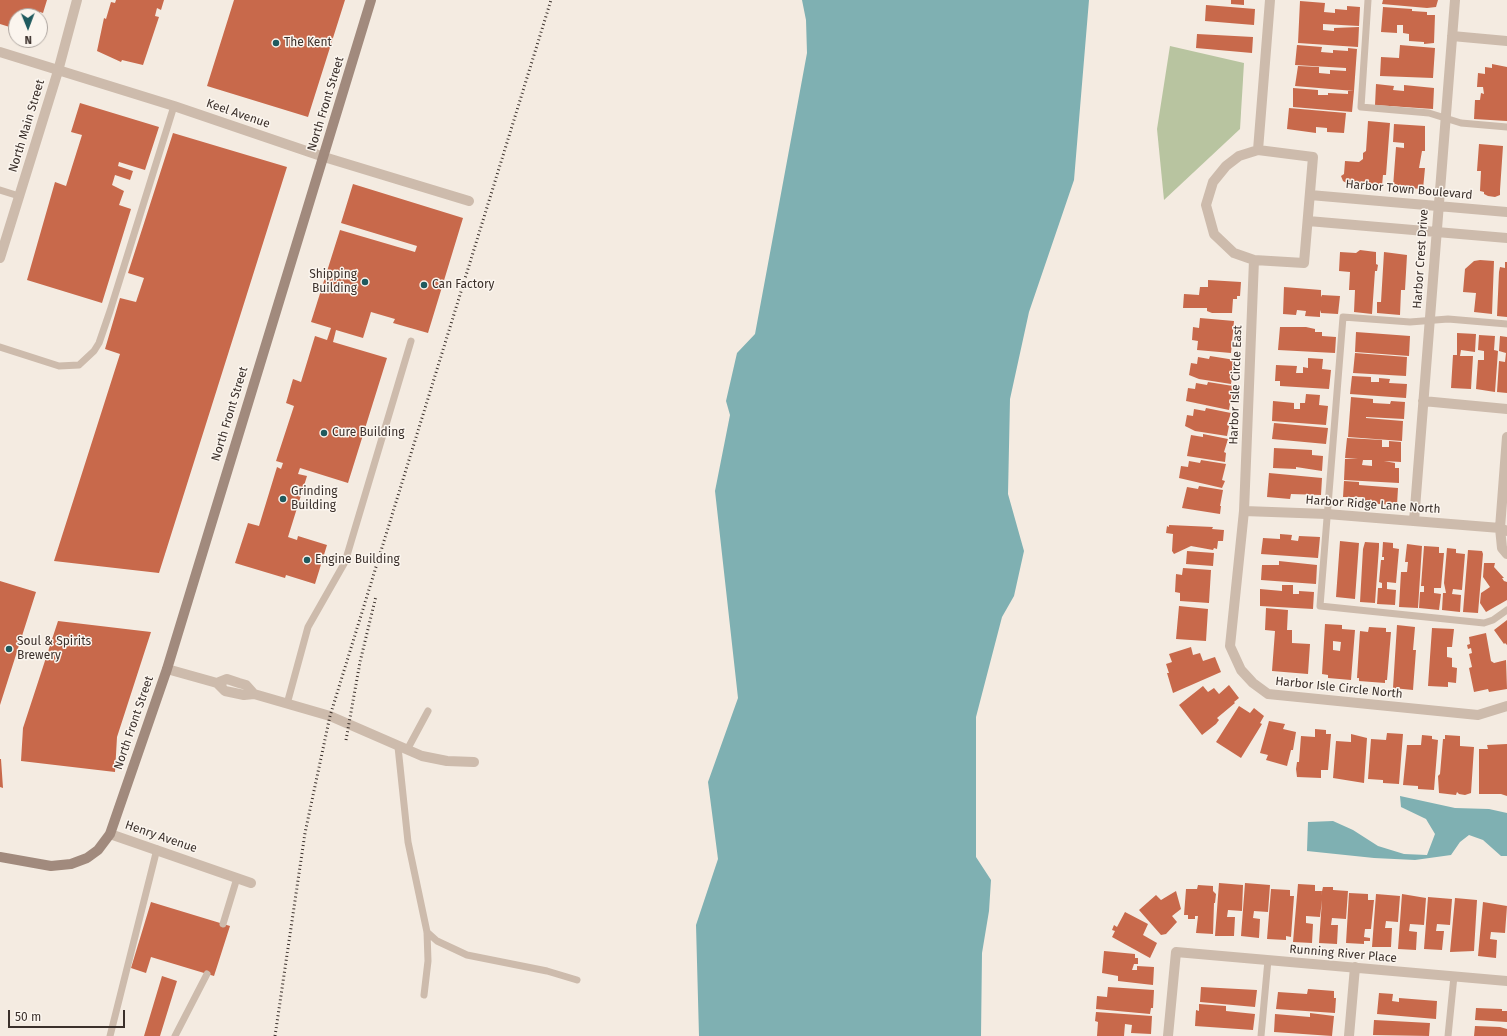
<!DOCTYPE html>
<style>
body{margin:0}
#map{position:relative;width:1507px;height:1036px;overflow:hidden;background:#f4ebe1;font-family:"Fira Sans",sans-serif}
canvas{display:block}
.north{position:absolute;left:8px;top:8px;width:40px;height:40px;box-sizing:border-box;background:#fbf5ee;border:1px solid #aea6a0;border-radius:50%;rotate:179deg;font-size:11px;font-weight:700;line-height:16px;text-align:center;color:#3b302b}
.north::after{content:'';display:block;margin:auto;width:14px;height:18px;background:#1f5a5e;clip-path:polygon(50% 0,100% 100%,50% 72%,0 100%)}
.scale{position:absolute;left:8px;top:1010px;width:117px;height:18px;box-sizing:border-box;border:2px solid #3b302b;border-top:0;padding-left:5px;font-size:12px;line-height:14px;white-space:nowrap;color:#3b302b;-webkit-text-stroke:3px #fbf5ee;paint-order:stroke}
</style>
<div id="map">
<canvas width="1507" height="1036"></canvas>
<div class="north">N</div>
<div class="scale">50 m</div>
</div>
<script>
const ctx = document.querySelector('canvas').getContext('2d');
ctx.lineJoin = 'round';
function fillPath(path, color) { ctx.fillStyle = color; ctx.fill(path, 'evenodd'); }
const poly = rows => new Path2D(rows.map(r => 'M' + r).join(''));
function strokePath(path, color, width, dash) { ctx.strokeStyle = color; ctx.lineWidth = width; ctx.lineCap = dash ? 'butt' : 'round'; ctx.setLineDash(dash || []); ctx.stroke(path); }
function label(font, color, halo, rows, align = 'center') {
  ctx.font = font + ' "Fira Sans",sans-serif'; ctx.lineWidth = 3; ctx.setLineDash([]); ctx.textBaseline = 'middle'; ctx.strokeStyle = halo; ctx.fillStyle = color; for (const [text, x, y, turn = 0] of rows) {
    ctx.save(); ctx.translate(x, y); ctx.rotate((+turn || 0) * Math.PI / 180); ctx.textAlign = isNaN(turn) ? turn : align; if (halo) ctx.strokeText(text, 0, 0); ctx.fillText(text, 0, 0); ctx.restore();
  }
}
fillPath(poly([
 [1170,46,1244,63,1240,129,1164,200,1157,129]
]), '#b8c4a0');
fillPath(poly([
 [802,0,1089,0,1074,180,1029,312,1010,399,1008,494,1024,551,1014,596,1002,617,976,717,976,857,991,880,989,911,982,953,981,1036,699,1036,696,925,718,859,708,782,738,698,715,491,730,415,726,401,737,353,755,334,807,53,806,20],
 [1400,796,1455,808,1489,809,1507,813,1507,856,1501,856,1483,840,1469,835,1460,842,1451,855,1415,860,1374,858,1307,851,1308,822,1333,821,1353,830,1378,846,1404,854,1427,855,1435,834,1426,819,1401,807]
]), '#7fb0b2');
fillPath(poly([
 [0,0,47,0,43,13,40,12,39,16,16,16,16,29,0,24],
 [116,0,164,0,161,10,157,8,155,16,159,17,143,65,122,60,121,62,97,51,104,18,106,19,111,2,115,3],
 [234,0,345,0,308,117,207,86],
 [1231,0,1244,0,1244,5,1231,4],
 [1383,0,1438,0,1436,7,1427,8,1382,4],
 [1300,1,1325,3,1324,12,1335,13,1335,9,1347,10,1347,6,1360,7,1359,26,1323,24,1323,30,1334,31,1334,28,1359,27,1358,47,1298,43],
 [1206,5,1255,9,1254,25,1205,21],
 [1383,7,1412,9,1412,11,1427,12,1427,15,1435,15,1434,43,1424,44,1424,42,1409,41,1409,34,1403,33,1403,25,1397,25,1397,33,1381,32],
 [1197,34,1253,37,1252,53,1196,48],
 [1297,45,1322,47,1321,52,1333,53,1333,50,1348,51,1348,48,1357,49,1354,91,1295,86,1298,66,1319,67,1319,73,1330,74,1330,70,1346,71,1346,68,1295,65],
 [1400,45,1435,48,1433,78,1380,76,1381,57,1399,58],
 [1492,64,1507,67,1507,121,1474,119,1475,100,1483,100,1480,100,1481,93,1484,94,1483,87,1477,87,1478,73,1485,74,1485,67,1492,68],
 [1376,84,1394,86,1393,90,1404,91,1404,85,1434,88,1433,109,1375,105],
 [1293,88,1318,90,1318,95,1328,95,1328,93,1348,94,1348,91,1354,91,1352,112,1293,107],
 [80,103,159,127,145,170,119,162,118,166,133,171,130,180,115,175,112,185,124,191,119,205,131,209,102,303,27,280,55,182,66,186,82,135,71,132],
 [1289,108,1346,113,1344,133,1327,132,1327,128,1316,127,1316,133,1287,129],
 [1368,121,1390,123,1386,175,1383,175,1382,186,1351,182,1348,184,1343,181,1341,176,1344,174,1345,161,1359,162,1363,159,1363,153,1366,151],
 [1394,124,1425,126,1425,151,1422,151,1419,168,1425,168,1423,189,1393,187,1396,147,1404,148,1404,143,1393,142],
 [173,133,287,167,159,573,54,561,120,354,105,349,120,298,136,302,144,278,128,273],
 [1479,144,1503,146,1500,190,1500,195,1495,197,1488,196,1484,194,1484,192,1480,191,1481,171,1477,171],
 [353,184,463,218,428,333,393,323,395,319,371,312,363,338,336,330,333,342,387,358,348,483,300,468,298,474,307,476,288,537,297,540,298,536,327,545,315,584,286,575,285,578,235,563,248,523,259,526,277,467,281,469,283,463,276,461,294,406,286,403,293,379,301,382,315,336,327,340,331,328,311,322,340,230,415,252,417,246,341,223],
 [1360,250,1376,252,1376,264,1378,265,1377,271,1375,271,1372,314,1354,312,1355,290,1349,290,1350,272,1339,271,1340,252,1356,253],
 [1384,252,1407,255,1405,290,1401,290,1400,315,1377,313,1377,302,1381,302],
 [1480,260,1494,261,1492,314,1474,312,1476,293,1463,292,1465,269,1474,261],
 [1505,262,1507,262,1507,317,1497,316,1499,272,1500,267,1505,268],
 [1208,280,1241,282,1240,296,1237,296,1237,299,1233,299,1232,313,1212,313,1207,311,1207,308,1183,308,1184,294,1199,295,1200,287,1208,287],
 [1284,287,1321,290,1321,297,1322,295,1340,296,1338,314,1321,313,1320,310,1320,317,1305,316,1306,311,1297,310,1296,315,1283,314],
 [1200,318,1234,321,1231,353,1197,350,1198,341,1192,340,1193,327,1199,328],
 [1280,327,1306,327,1315,329,1315,332,1322,332,1322,336,1336,337,1335,353,1278,350],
 [1356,332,1410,336,1409,356,1355,352],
 [1457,333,1476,334,1475,352,1461,350,1460,356,1473,356,1471,389,1451,388,1453,355,1457,355],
 [1479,335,1495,336,1494,350,1498,351,1495,392,1476,389,1478,360,1484,360,1484,351,1478,350],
 [1500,336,1507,337,1507,393,1497,392,1499,361,1505,362,1506,353,1499,351],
 [1355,353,1407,357,1406,376,1353,373],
 [1210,356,1235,360,1231,384,1199,379,1189,375,1191,363,1197,364,1198,357,1209,359],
 [1308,358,1323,359,1322,369,1331,370,1329,389,1280,386,1280,381,1275,381,1276,365,1297,366,1296,373,1303,373,1303,367,1308,368],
 [1352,376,1371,377,1371,382,1379,382,1379,378,1390,379,1389,383,1407,384,1406,398,1350,394],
 [1208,382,1233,386,1229,410,1186,401,1188,388,1195,389,1196,383,1207,385],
 [1306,394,1320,395,1319,405,1328,406,1326,425,1272,421,1273,401,1294,403,1294,409,1300,409,1300,403,1305,403],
 [1351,397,1373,399,1373,403,1390,404,1391,401,1405,402,1404,419,1366,417,1366,418,1403,421,1402,441,1348,437],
 [1206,408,1231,413,1227,425,1229,426,1227,436,1195,431,1185,426,1187,415,1193,416,1194,409,1205,411],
 [1274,423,1328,428,1326,444,1272,439],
 [1203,434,1228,439,1224,452,1226,453,1225,462,1187,456,1191,435,1203,437],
 [1347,438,1382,440,1382,447,1389,447,1389,441,1401,442,1401,462,1384,461,1395,463,1395,468,1399,468,1399,483,1344,480,1345,459,1358,459,1345,458],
 [1363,460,1372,460,1372,466,1362,465],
 [1274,448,1312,450,1312,455,1323,456,1322,471,1296,467,1296,469,1273,468],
 [1201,460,1226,464,1222,480,1225,481,1222,488,1179,478,1181,466,1188,467,1189,461,1200,463],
 [1269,473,1322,478,1321,495,1291,494,1290,499,1267,497],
 [1344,481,1359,482,1359,485,1398,488,1397,505,1363,503,1363,497,1343,497],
 [1199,486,1223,490,1220,506,1221,506,1220,514,1182,508,1187,487,1198,489],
 [1169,525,1213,527,1212,529,1224,530,1223,541,1218,541,1217,549,1214,548,1213,550,1191,546,1174,554,1172,551,1173,534,1166,533,1167,526,1169,527],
 [1280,534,1292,535,1291,540,1298,541,1299,536,1320,537,1318,558,1261,554,1263,538,1280,539],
 [1340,541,1359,543,1355,599,1336,597],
 [1365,542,1379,543,1379,547,1375,603,1360,602,1363,549],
 [1383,542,1393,543,1393,548,1399,549,1396,583,1387,582,1387,589,1396,590,1395,605,1377,604,1378,588,1382,588,1382,583,1379,582,1381,560,1384,560,1384,557,1382,557],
 [1407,544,1422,546,1418,608,1399,607,1401,572,1407,572,1408,562,1405,562],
 [1424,546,1439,547,1439,553,1444,553,1441,588,1434,588,1434,593,1441,594,1439,610,1419,608,1420,592,1424,592,1424,586,1421,586],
 [1447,548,1456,549,1456,553,1465,554,1462,590,1453,589,1452,594,1461,595,1460,612,1442,610,1443,593,1446,593,1444,583],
 [1468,550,1482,551,1483,554,1478,613,1463,612],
 [1187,551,1214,553,1213,566,1186,564],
 [1279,561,1317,565,1316,584,1261,580,1262,565,1279,565],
 [1484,563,1495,563,1494,567,1504,578,1502,578,1504,581,1507,582,1507,600,1486,612,1480,603,1481,593,1490,587,1483,577],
 [1183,568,1211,570,1209,603,1180,601,1180,593,1175,592,1176,574,1182,575],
 [0,581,36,592,0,705],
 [1282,585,1293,585,1293,594,1299,594,1299,591,1314,592,1313,609,1260,606,1260,589,1282,591],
 [1179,606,1208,609,1206,641,1176,639],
 [1266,608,1288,610,1287,630,1292,630,1292,643,1310,644,1308,674,1272,671,1275,631,1265,630],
 [1507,620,1507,645,1505,643,1504,644,1494,630],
 [58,621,151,632,117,737,115,772,21,761,23,728],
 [1325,624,1342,625,1342,629,1355,630,1351,680,1328,678,1328,675,1322,674],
 [1333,641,1341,642,1340,651,1333,650],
 [1397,625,1415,627,1413,650,1416,650,1413,690,1393,688],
 [1369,627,1386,628,1386,632,1391,632,1387,680,1385,680,1385,683,1359,681,1359,678,1357,678,1360,631,1368,632],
 [1432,628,1454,629,1452,647,1447,647,1447,657,1452,658,1452,667,1457,668,1456,683,1448,682,1448,687,1428,686],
 [1486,633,1491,661,1494,663,1506,660,1507,689,1489,692,1488,689,1474,692,1469,668,1472,667,1469,654,1472,653,1471,648,1468,649,1467,645,1470,644,1469,637],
 [1191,647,1193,655,1200,653,1203,661,1215,657,1221,672,1173,693,1167,673,1169,673,1166,664,1172,662,1169,654],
 [1229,685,1239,698,1234,702,1235,703,1217,718,1219,720,1216,724,1202,735,1179,705,1203,686,1208,692,1214,688,1219,694],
 [1239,706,1250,713,1254,708,1264,716,1260,723,1262,724,1241,758,1216,742],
 [1269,721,1285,724,1283,729,1296,732,1293,750,1291,750,1287,766,1266,760,1268,755,1260,753],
 [1315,729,1326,730,1326,734,1331,734,1328,770,1321,770,1321,778,1297,777,1296,769,1297,762,1299,762,1301,736,1315,737],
 [1387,733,1403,734,1399,784,1383,783,1383,780,1368,779,1371,739,1386,740],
 [1351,734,1367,738,1364,783,1333,778,1336,741,1351,742],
 [1422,735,1432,736,1432,739,1438,740,1434,790,1418,789,1418,786,1403,785,1407,745,1421,745],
 [1445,735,1460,736,1460,746,1474,747,1471,793,1465,795,1459,794,1457,792,1456,795,1439,793,1438,776,1440,774,1443,739,1445,739],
 [1507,744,1507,796,1501,794,1479,794,1479,749,1488,749,1487,745],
 [0,759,1,759,3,788,0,787],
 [1219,883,1243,885,1242,911,1228,910,1227,917,1235,917,1234,936,1215,936],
 [1245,883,1270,885,1268,912,1254,911,1253,918,1260,919,1259,938,1241,936],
 [1298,884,1315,885,1315,891,1322,891,1321,896,1323,887,1333,887,1333,890,1348,891,1346,919,1332,918,1331,925,1338,925,1337,944,1319,943,1322,900,1320,917,1306,916,1306,923,1313,924,1312,943,1293,942],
 [1198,885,1213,886,1213,891,1216,894,1215,903,1214,903,1213,934,1196,933,1198,916,1195,916,1195,919,1188,919,1188,915,1184,915,1186,889,1197,889],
 [1271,889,1290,890,1290,896,1294,896,1291,937,1286,936,1286,940,1267,939],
 [1176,891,1181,909,1172,916,1177,922,1166,934,1161,935,1139,910,1156,895,1161,900],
 [1349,893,1368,894,1368,900,1374,900,1371,929,1365,929,1364,937,1370,938,1370,941,1364,941,1364,944,1346,943],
 [1376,894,1400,896,1398,922,1386,921,1385,928,1392,928,1391,947,1372,947],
 [1402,894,1426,898,1424,925,1410,924,1409,931,1417,932,1416,950,1398,949],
 [1428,897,1452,899,1450,925,1437,924,1436,931,1444,931,1442,950,1424,949],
 [1455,898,1477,900,1474,951,1450,952],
 [151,902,230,926,214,976,151,957,146,973,131,968],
 [1483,902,1507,906,1505,933,1491,932,1490,939,1497,940,1496,958,1478,956],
 [1125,912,1148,924,1143,935,1157,943,1150,958,1112,937,1115,931,1112,930,1114,925,1117,927],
 [1104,951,1135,954,1135,958,1138,958,1138,964,1134,964,1132,970,1137,970,1137,966,1154,967,1153,985,1118,981,1118,976,1102,973],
 [162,976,177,981,160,1036,144,1036],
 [1108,987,1154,990,1153,1008,1151,1008,1150,1014,1096,1009,1097,996,1107,997],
 [1201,987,1257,990,1255,1007,1200,1002],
 [1308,989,1334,991,1334,998,1336,998,1335,1013,1276,1009,1278,992,1307,994],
 [1379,993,1393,994,1392,1001,1399,1002,1399,998,1437,1001,1436,1019,1377,1014],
 [1199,1004,1226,1006,1226,1011,1255,1014,1253,1030,1195,1026,1196,1010,1199,1011],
 [1476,1008,1502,1009,1502,1011,1507,1011,1507,1022,1475,1020],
 [1096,1012,1152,1016,1151,1034,1131,1033,1132,1025,1125,1024,1124,1036,1097,1036,1098,1022,1095,1021],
 [1310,1013,1334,1016,1332,1036,1274,1032,1275,1014,1310,1017],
 [1374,1020,1430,1023,1429,1036,1373,1035],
 [1475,1026,1500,1027,1507,1029,1507,1036,1474,1036]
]), '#c8694b');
strokePath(poly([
 [1368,0,1361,107,1429,113,1461,123,1507,127],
 [0,190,19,196],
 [1507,324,1448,319,1410,322,1343,317,1320,606,1484,623,1493,620,1507,610],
 [0,347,59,366,79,365,94,351,99,343,110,311,174,106],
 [287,704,308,627,345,562,411,341],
 [398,747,408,842,427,932,428,961,424,995],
 [407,750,428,711],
 [223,924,237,878],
 [427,932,437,941,467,955,547,971,577,980],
 [110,1036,157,849],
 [175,1036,207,974],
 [1261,1036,1268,960],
 [1448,1036,1454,976]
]), '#cdbbac', 7);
strokePath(poly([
 [1452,36,1507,41],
 [0,52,174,106,324,157,469,201],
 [1258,150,1313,157,1304,263,1254,260,1234,253,1214,234,1206,205,1213,182,1226,166,1239,156,1258,150],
 [1258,150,1270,0],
 [1310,195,1507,212],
 [1308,221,1507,238],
 [0,258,58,71,77,0],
 [1254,260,1244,511,1230,646,1241,670,1253,683,1268,694,1478,715,1507,706],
 [1423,401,1507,409],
 [1507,437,1500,528,1502,548,1507,554],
 [1244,511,1327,514,1500,528,1507,531],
 [1414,521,1455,0],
 [167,669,217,683,225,691,244,695,254,694,330,716,422,756,447,761,474,762],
 [217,683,227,679,239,683,246,685,254,694],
 [110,834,251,883],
 [1168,1036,1176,952,1507,981],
 [1349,1036,1355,967]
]), '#cdbbac', 10);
strokePath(poly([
 [0,857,51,866,71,864,87,858,98,850,110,834,167,669,371,0]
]), '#a18a7d', 10);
strokePath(poly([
 [346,740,360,662,376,596],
 [275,1036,305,833,330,716,551,0]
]), '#3b302b', 3, [1, 3]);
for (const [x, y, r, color] of [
 [276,43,4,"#1f5a5e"],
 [365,282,4,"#1f5a5e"],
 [424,285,4,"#1f5a5e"],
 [324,433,4,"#1f5a5e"],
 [283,499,4,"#1f5a5e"],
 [307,560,4,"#1f5a5e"],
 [9,649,4,"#1f5a5e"]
]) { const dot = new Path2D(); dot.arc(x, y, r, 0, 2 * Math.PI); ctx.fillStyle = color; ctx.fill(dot); strokePath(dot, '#fbf5ee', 1.5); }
label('12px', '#3b302b', '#fbf5ee', [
 ["The Kent",284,43],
 ["Shipping",357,275,"right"],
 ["Building",357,289,"right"],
 ["Can Factory",432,285],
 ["Cure Building",332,433],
 ["Grinding",291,492],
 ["Building",291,506],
 ["Engine Building",315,560],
 ["Soul & Spirits",17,642],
 ["Brewery",17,656]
], 'left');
label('12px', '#3b302b', '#fbf5ee', [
 ["North Front Street",326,104,-73],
 ["Keel Avenue",238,114,19],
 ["North Main Street",27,126,-73],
 ["Harbor Town Boulevard",1409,190,5],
 ["Harbor Crest Drive",1421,259,-86],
 ["Harbor Isle Circle East",1236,385,-88],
 ["North Front Street",230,414,-73],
 ["Harbor Ridge Lane North",1373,505,4],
 ["Harbor Isle Circle North",1339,688,6],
 ["North Front Street",134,723,-71],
 ["Henry Avenue",161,837,19],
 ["Running River Place",1343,954,5]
]);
</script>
